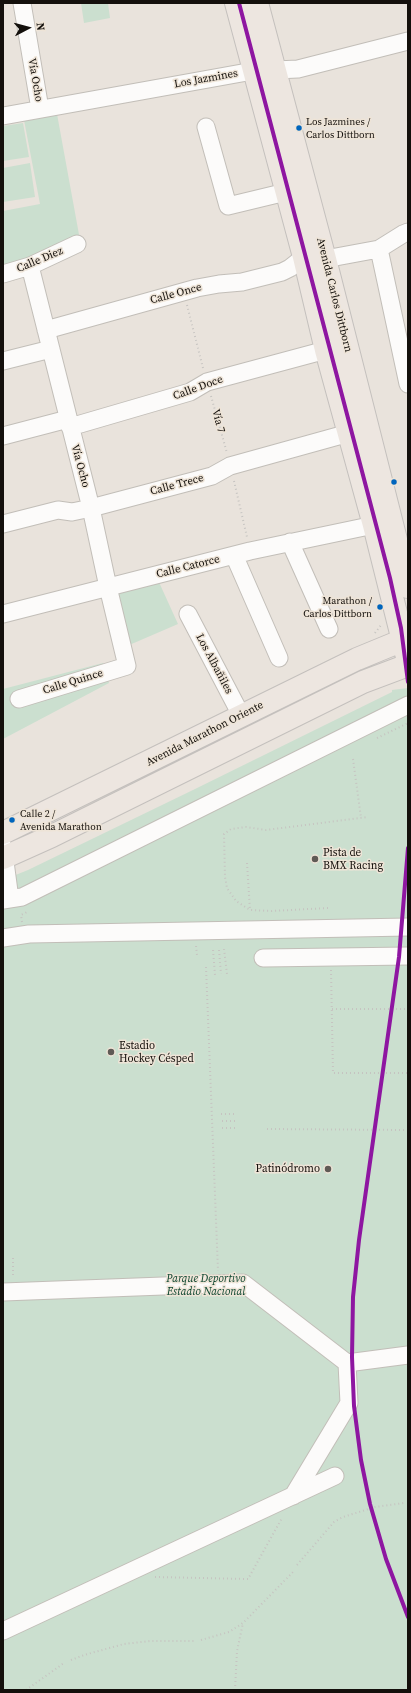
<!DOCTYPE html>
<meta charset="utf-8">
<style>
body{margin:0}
#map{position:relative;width:411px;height:1693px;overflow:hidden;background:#e9e3dc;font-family:"Source Serif 4",serif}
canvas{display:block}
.frame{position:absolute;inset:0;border:4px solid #14100c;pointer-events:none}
.north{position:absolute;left:8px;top:8px;width:40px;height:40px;-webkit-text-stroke:3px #eee4d7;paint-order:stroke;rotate:84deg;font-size:11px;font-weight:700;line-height:16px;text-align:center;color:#14100c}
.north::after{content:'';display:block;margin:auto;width:14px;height:18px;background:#14100c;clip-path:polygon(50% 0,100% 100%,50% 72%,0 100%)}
</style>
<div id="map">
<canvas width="411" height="1693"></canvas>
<div class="frame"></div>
<div class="north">N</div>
</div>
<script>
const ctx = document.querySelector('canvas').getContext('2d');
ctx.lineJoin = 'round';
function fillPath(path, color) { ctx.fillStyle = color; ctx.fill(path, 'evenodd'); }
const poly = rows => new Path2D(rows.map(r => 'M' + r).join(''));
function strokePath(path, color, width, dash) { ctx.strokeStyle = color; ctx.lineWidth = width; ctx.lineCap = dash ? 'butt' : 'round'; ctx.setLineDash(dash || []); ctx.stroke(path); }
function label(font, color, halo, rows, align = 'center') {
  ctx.font = font + ' "Source Serif 4",serif'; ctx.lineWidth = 3; ctx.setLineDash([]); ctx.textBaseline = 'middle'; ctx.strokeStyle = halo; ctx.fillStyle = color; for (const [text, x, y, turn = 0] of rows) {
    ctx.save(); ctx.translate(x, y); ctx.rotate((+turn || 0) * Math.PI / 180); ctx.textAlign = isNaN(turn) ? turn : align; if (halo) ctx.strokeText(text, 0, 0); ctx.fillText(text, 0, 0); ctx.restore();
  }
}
fillPath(poly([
 [81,3,108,3,110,18,84,23],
 [57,114,82,251,3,266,3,211,40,204,24,120],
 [23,123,29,157,3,161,3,126],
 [30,163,35,197,3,202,3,168],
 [158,580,178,624,127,646,114,594],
 [103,663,109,683,3,739,3,689],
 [408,688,408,1690,3,1690,3,880,28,870,193,790,392,692,392,690]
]), '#cbdfcf');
const minor = poly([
 [22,3,40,109],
 [3,116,253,71,298,69,408,41],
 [206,127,228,206,286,192],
 [379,249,403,234,408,232],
 [325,259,379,249,408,384],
 [3,274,30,266,77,244],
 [46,330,197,288,219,284,242,282,282,272,290,268,304,257],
 [3,361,51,349],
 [70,427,190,392,207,382,326,350],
 [3,436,68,419],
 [3,524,58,510,72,512,91,508,212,476,230,466,349,433],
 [290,542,329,629],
 [234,555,279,658],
 [3,614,250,551,374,525],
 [188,614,241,715],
 [19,699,127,666,108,587,91,508,30,266],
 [3,847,10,899],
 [3,900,22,897,408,705],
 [3,938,29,934,408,927],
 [263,958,408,956],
 [3,1292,243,1283,347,1363,408,1355],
 [293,1496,349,1403,347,1363],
 [3,1631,335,1476]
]);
const major = poly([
 [236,3,304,257,326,350,374,525,408,661],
 [257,3,325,259,408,587],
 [3,833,357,659,408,638],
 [3,858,52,836,363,682,408,665]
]);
strokePath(minor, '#c2beb8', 19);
strokePath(major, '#c4c0bd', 24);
strokePath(poly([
 [187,305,203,368],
 [211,396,227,453],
 [234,481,247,537],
 [375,633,381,625],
 [377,738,408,723],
 [353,759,361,818],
 [247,863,250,910],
 [328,908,272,911,250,910,236,901,227,888,225,877,224,834,231,829,246,827,266,830,368,817],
 [22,922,21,915,29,911],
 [196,946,197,955],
 [224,949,227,974],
 [213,950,215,975],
 [219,950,221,974],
 [206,967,218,1271],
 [331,970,333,1073,408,1073],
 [332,1009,408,1009],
 [221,1114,236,1114],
 [222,1121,236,1121],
 [222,1128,236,1128],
 [267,1129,408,1130],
 [13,1258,13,1275],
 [297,1565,334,1522,343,1517,375,1507,404,1503],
 [155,1577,248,1579,282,1518],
 [201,1640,229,1632,243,1623,293,1572],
 [71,1660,84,1655,124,1644,150,1641,194,1641],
 [26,1690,64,1663],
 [235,1690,237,1651,243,1623]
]), '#c6c4c1', 2, [1, 3]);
strokePath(minor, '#fcfbfa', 17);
strokePath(major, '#ede6e0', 22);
strokePath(poly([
 [239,3,390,578,401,628,408,682],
 [408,848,399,957,359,1240,353,1297,352,1357,354,1406,361,1460,370,1504,386,1559,408,1617]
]), '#8e16a1', 4);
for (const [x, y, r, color] of [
 [299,128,3.5,"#0065bd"],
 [394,482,3.5,"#0065bd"],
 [380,607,3.5,"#0065bd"],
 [12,820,3.5,"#0065bd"],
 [315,859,4,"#5f5a55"],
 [111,1052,4,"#5f5a55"],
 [328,1169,4,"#5f5a55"]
]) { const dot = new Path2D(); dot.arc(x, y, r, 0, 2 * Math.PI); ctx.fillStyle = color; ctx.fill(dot); strokePath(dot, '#eee4d7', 1.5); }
label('10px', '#14100c', '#eee4d7', [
 ["Los Jazmines /",306,122],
 ["Carlos Dittborn",306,135],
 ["Marathon /",372,601,"right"],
 ["Carlos Dittborn",372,614,"right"],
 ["Calle 2 /",20,814],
 ["Avenida Marathon",20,827]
], 'left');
label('11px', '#14100c', '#eee4d7', [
 ["Los Jazmines",206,79,-10],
 ["Vía Ocho",35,80,80],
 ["Calle Diez",40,260,-23],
 ["Calle Once",176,294,-15],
 ["Avenida Carlos Dittborn",334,295,76],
 ["Calle Doce",198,388,-20],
 ["Vía 7",218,421,75],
 ["Vía Ocho",80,466,75],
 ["Calle Trece",177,485,-15],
 ["Calle Catorce",188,567,-14],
 ["Los Albañiles",214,664,62],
 ["Calle Quince",73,682,-17],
 ["Avenida Marathon Oriente",205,734,-27]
]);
label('11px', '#14100c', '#eee4d7', [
 ["Pista de",323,853],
 ["BMX Racing",323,866],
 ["Estadio",119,1046],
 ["Hockey Césped",119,1059],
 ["Patinódromo",320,1169,"right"]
], 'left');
label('italic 11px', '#09432c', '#eee4d7', [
 ["Parque Deportivo",206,1279],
 ["Estadio Nacional",206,1292]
]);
</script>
